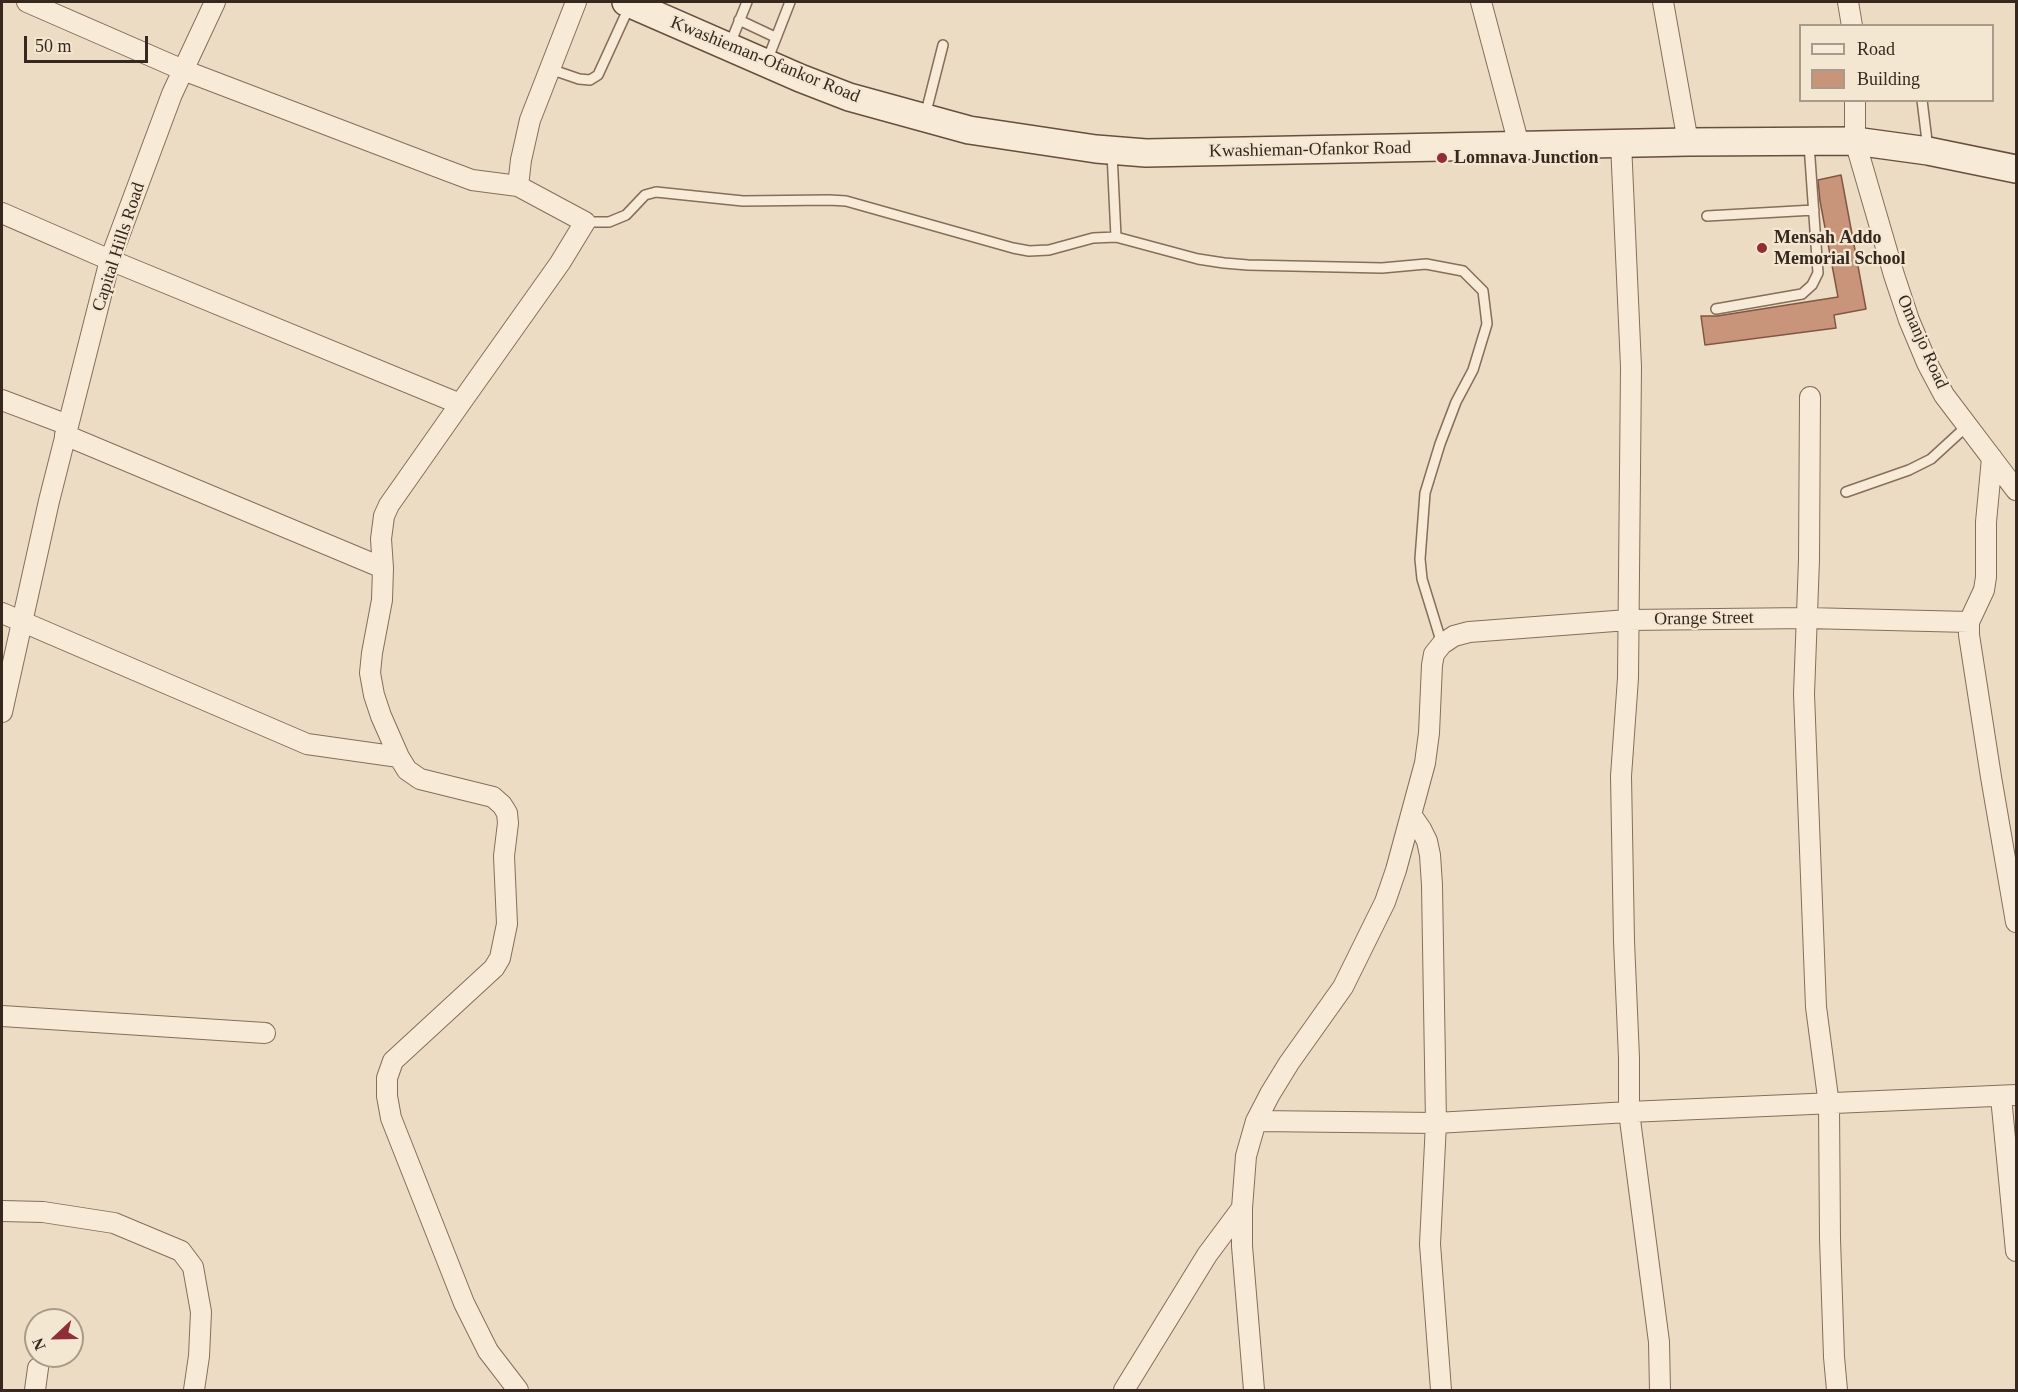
<!DOCTYPE html>
<style>
body{margin:0}
#map{position:relative;width:2018px;height:1392px;overflow:hidden;background:#ecdcc3;font-family:"Times New Roman",serif}
canvas{display:block}
.frame{position:absolute;inset:0;border:3px solid #36281e;pointer-events:none}
.legend{position:absolute;left:1799px;top:24px;width:195px;height:78px;box-sizing:border-box;background:#f4e7d2;border:2px solid #a89b8a;margin:0;padding:8px 10px;list-style:none;font-size:18px;color:#36281e}
.legend li{display:flex;align-items:center;gap:12px;height:30px}
.legend b{width:30px;border:2px solid #a89b8a}
.north{position:absolute;left:24px;top:1308px;width:60px;height:60px;box-sizing:border-box;background:#f4e7d2;border:2px solid #a89b8a;border-radius:50%;rotate:248deg;font-size:16px;font-weight:700;line-height:24px;text-align:center;color:#36281e}
.north::after{content:'';display:block;margin:auto;width:21px;height:27px;background:#912d36;clip-path:polygon(50% 0,100% 100%,50% 72%,0 100%)}
.scale{position:absolute;left:24px;top:36px;width:124px;height:27px;box-sizing:border-box;border:3px solid #36281e;border-top:0;padding-left:8px;font-size:18px;line-height:21px;white-space:nowrap;color:#36281e;-webkit-text-stroke:4px #f4e7d2;paint-order:stroke}
</style>
<div id="map">
<canvas width="2018" height="1392"></canvas>
<div class="frame"></div>
<ul class="legend">
<li><b style="height:8px;background:#f7ead6"></b>Road</li>
<li><b style="height:16px;background:#c8957a"></b>Building</li>
</ul>
<div class="north">N</div>
<div class="scale">50 m</div>
</div>
<script>
const ctx = document.querySelector('canvas').getContext('2d');
ctx.lineJoin = 'round';
function fillPath(path, color) { ctx.fillStyle = color; ctx.fill(path, 'evenodd'); }
const poly = rows => new Path2D(rows.map(r => 'M' + r).join(''));
function strokePath(path, color, width, dash) { ctx.strokeStyle = color; ctx.lineWidth = width; ctx.lineCap = dash ? 'butt' : 'round'; ctx.setLineDash(dash || []); ctx.stroke(path); }
function label(font, color, halo, rows, align = 'center') {
  ctx.font = font + ' "Times New Roman",serif'; ctx.lineWidth = 4.5; ctx.setLineDash([]); ctx.textBaseline = 'middle'; ctx.strokeStyle = halo; ctx.fillStyle = color; for (const [text, x, y, turn = 0] of rows) {
    ctx.save(); ctx.translate(x, y); ctx.rotate((+turn || 0) * Math.PI / 180); ctx.textAlign = isNaN(turn) ? turn : align; if (halo) ctx.strokeText(text, 0, 0); ctx.fillText(text, 0, 0); ctx.restore();
  }
}
const building = poly([
 [1841,175,1866,309,1834,315,1836,328,1705,345,1701,316,1717,316,1838,297,1820,201,1818,180,1841,175]
]);
fillPath(building, '#c8957a');
strokePath(building, '#835642', 1.5);
const service = poly([
 [739,20,775,37],
 [730,44,747,2],
 [767,61,790,2],
 [550,69,579,79,590,80,598,75,630,5],
 [1922,100,1928,149],
 [925,116,943,45],
 [1112,153,1116,237],
 [1707,216,1814,210],
 [585,222,609,222,626,215,645,195,656,192,743,201,829,200,846,201,1013,248,1029,251,1049,250,1093,238,1116,237,1198,259,1224,263,1248,265,1382,268,1426,264,1463,271,1483,291,1487,324,1473,370,1456,402,1440,444,1425,493,1420,559,1422,579,1442,644],
 [1716,309,1802,294,1812,285,1818,273,1809,144],
 [1846,492,1909,470,1931,459,1967,426]
]);
const minor = poly([
 [27,2,183,70,440,168,472,180,518,186,585,222,560,263,460,404,389,505,384,516,381,539,383,568,382,600,372,653,370,673,374,695,381,716,399,757,407,770,420,779,493,797,502,805,507,813,508,823,504,856,507,924,500,958,494,968,393,1061,387,1078,387,1096,391,1118,464,1303,488,1351,518,1390],
 [1481,2,1519,145],
 [1663,2,1688,142],
 [1848,2,1852,26],
 [1855,100,1855,141,1894,275,1909,320,1927,363,1944,395,2016,490],
 [1621,143,1631,367,1628,678,1621,776,1624,941,1629,1058,1629,1112,1659,1342,1660,1390],
 [518,186,521,160,530,120,576,2],
 [2,213,110,260,460,404],
 [1810,397,1809,560,1804,694,1816,1007,1829,1105,1830,1239,1834,1357,1837,1390],
 [2,400,68,425],
 [65,435,383,568],
 [1992,458,1986,522,1986,577,1984,590,1969,622,1969,635,1991,777,2016,922],
 [2,613,307,744,399,757],
 [2,712,49,501,110,260,172,94,215,2],
 [1412,816,1421,829,1427,841,1430,855,1432,885,1436,1123,1430,1244,1441,1390],
 [2,1016,265,1033],
 [2001,1097,2016,1251],
 [1256,1121,1436,1123,1629,1112,2016,1095],
 [2,1211,43,1212,114,1223,181,1251,193,1267,201,1312,199,1356,194,1390],
 [35,1390,38,1368],
 [1124,1390,1207,1255,1242,1208],
 [1254,1390,1242,1246,1242,1208,1246,1156,1256,1121,1270,1094,1289,1063,1343,987,1385,902,1396,870,1425,763,1429,733,1432,665,1434,654,1442,644,1454,636,1469,632,1628,620,1807,618,1969,622]
]);
const secondary = poly([
 [626,2,800,78,849,97,969,130,1096,149,1146,153,1688,142,1855,141,1928,151,2016,169]
]);
strokePath(service, '#856e5b', 12);
strokePath(minor, '#856e5b', 22);
strokePath(secondary, '#674f3e', 30);
strokePath(service, '#f7ead6', 9);
strokePath(minor, '#f7ead6', 20);
strokePath(secondary, '#f7ead6', 27);
for (const [x, y, r, color] of [
 [1442,158,6,"#912d36"],
 [1762,248,6,"#912d36"]
]) { const dot = new Path2D(); dot.arc(x, y, r, 0, 2 * Math.PI); ctx.fillStyle = color; ctx.fill(dot); strokePath(dot, '#f4e7d2', 2); }
label('18px', '#36281e', '#f4e7d2', [
 ["Kwashieman-Ofankor Road",765,60,22],
 ["Kwashieman-Ofankor Road",1310,150,-1],
 ["Capital Hills Road",119,247,-72],
 ["Omanjo Road",1922,342,66],
 ["Orange Street",1704,619,-1]
]);
label('bold 18px', '#36281e', '#f4e7d2', [
 ["Lomnava Junction",1454,158],
 ["Mensah Addo",1774,238],
 ["Memorial School",1774,259]
], 'left');
</script>
